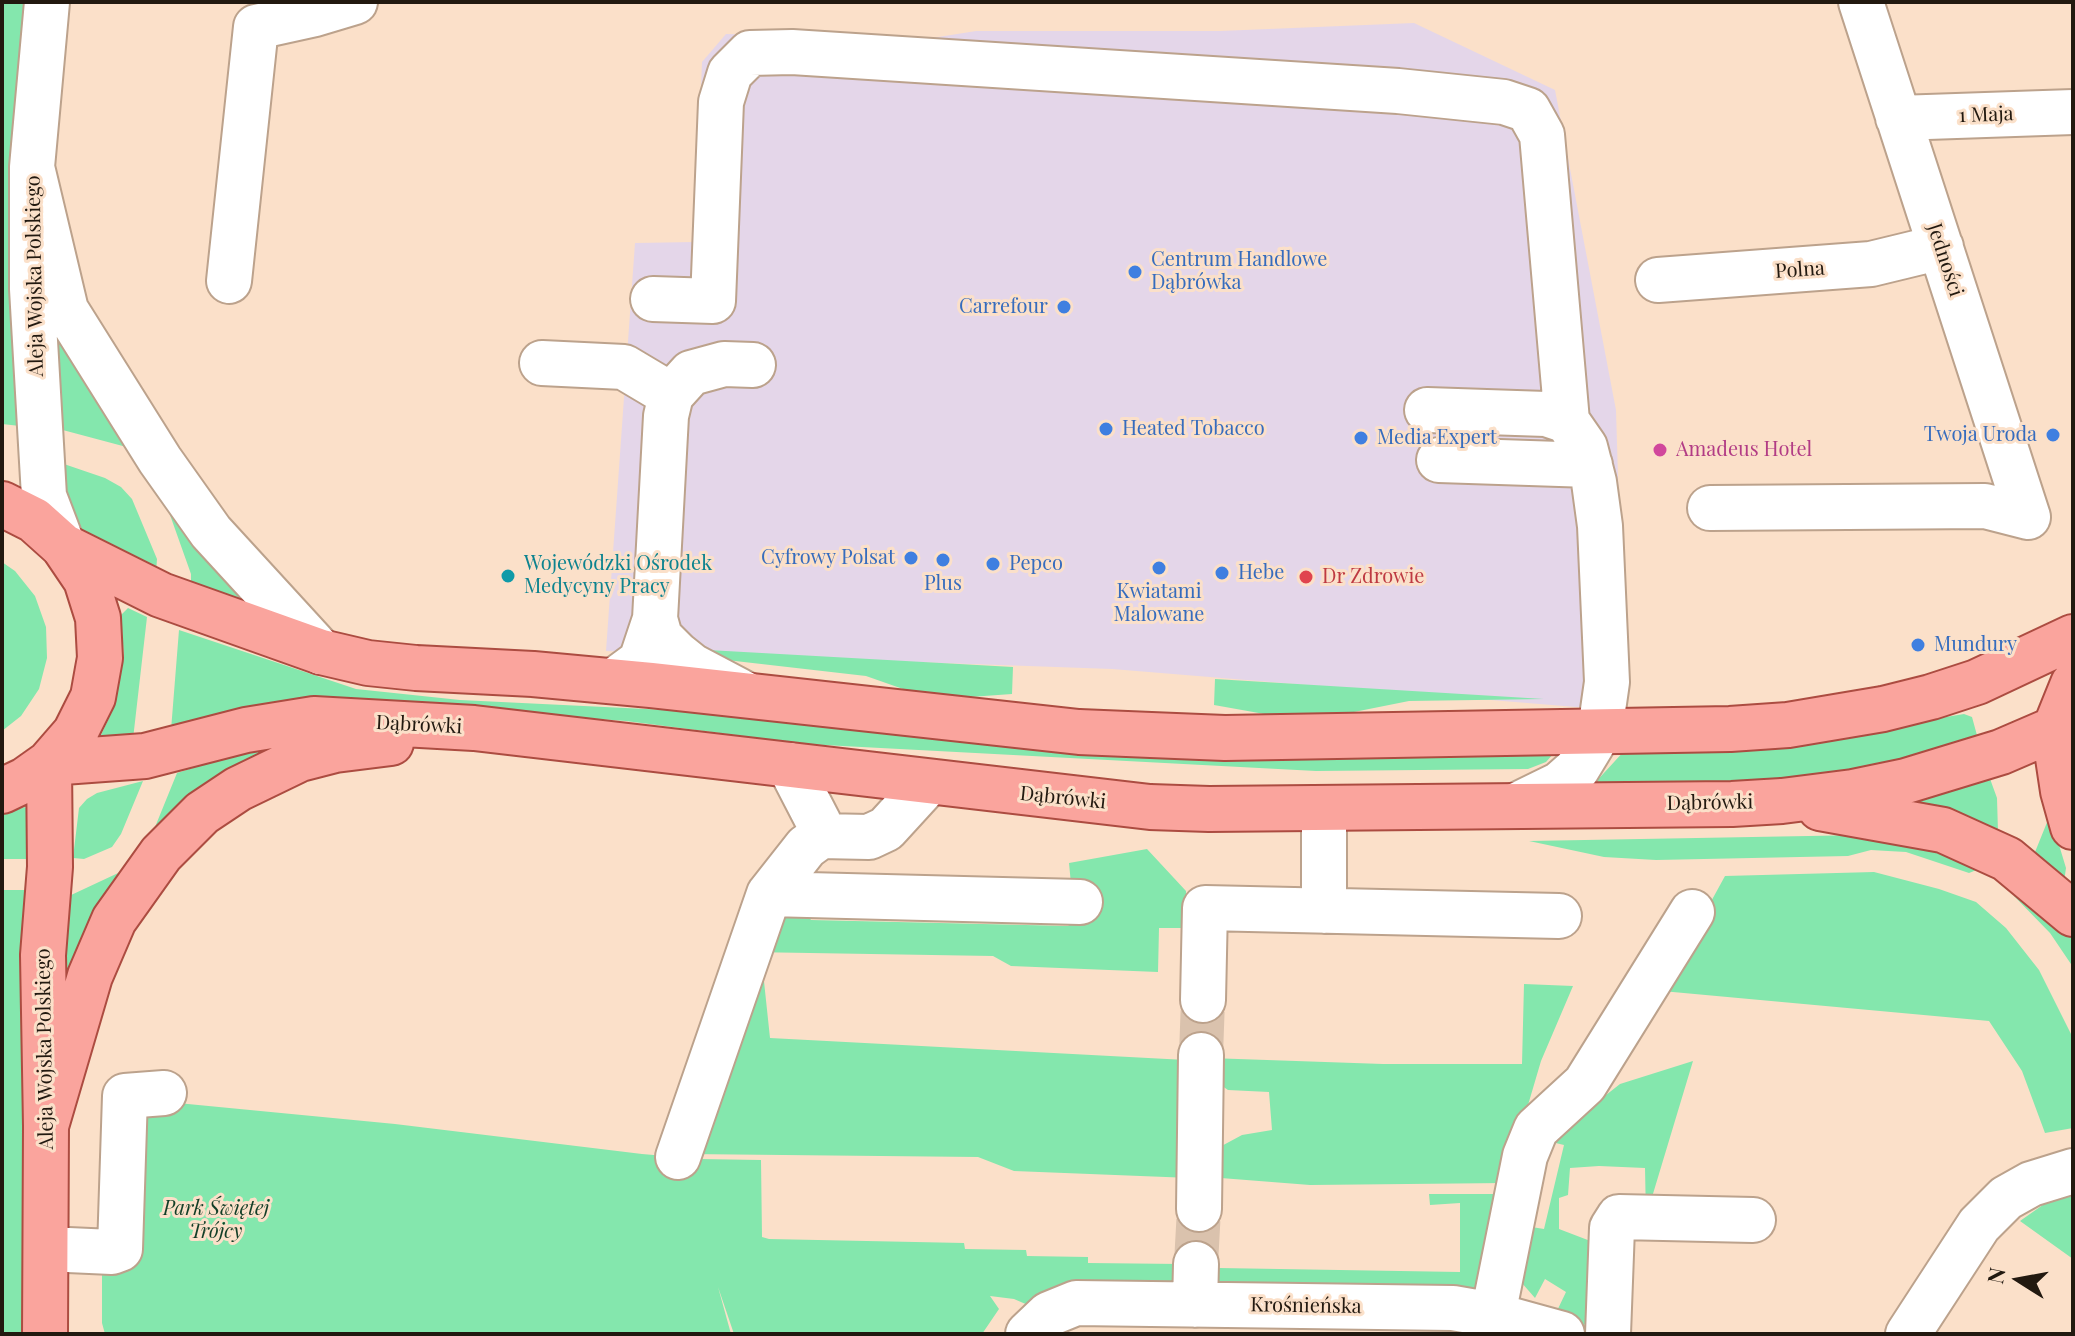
<!DOCTYPE html>
<meta charset="utf-8">
<style>
body{margin:0}
#map{position:relative;width:2075px;height:1336px;overflow:hidden;background:#fbe0c9;font-family:"Playfair Display",serif}
canvas{display:block}
.frame{position:absolute;inset:0;border:4px solid #221910;pointer-events:none}
.north{position:absolute;left:1979px;top:1240px;width:80px;height:80px;-webkit-text-stroke:6px #fbe0c9;paint-order:stroke;rotate:281deg;font-size:22px;font-weight:700;line-height:32px;text-align:center;color:#221910}
.north::after{content:'';display:block;margin:auto;width:28px;height:36px;background:#221910;clip-path:polygon(50% 0,100% 100%,50% 72%,0 100%)}
</style>
<div id="map">
<canvas width="2075" height="1336"></canvas>
<div class="frame"></div>
<div class="north">N</div>
</div>
<script>
const ctx = document.querySelector('canvas').getContext('2d');
ctx.lineJoin = 'round';
function fillPath(path, color) { ctx.fillStyle = color; ctx.fill(path, 'evenodd'); }
const poly = rows => new Path2D(rows.map(r => 'M' + r).join(''));
function strokePath(path, color, width, dash) { ctx.strokeStyle = color; ctx.lineWidth = width; ctx.lineCap = dash ? 'butt' : 'round'; ctx.setLineDash(dash || []); ctx.stroke(path); }
function label(font, color, halo, rows, align = 'center') {
  ctx.font = font + ' "Playfair Display",serif'; ctx.lineWidth = 6; ctx.setLineDash([]); ctx.textBaseline = 'middle'; ctx.strokeStyle = halo; ctx.fillStyle = color; for (const [text, x, y, turn = 0] of rows) {
    ctx.save(); ctx.translate(x, y); ctx.rotate((+turn || 0) * Math.PI / 180); ctx.textAlign = isNaN(turn) ? turn : align; if (halo) ctx.strokeText(text, 0, 0); ctx.fillText(text, 0, 0); ctx.restore();
  }
}
fillPath(poly([
 [1414,23,1555,90,1616,410,1625,711,1112,669,606,651,635,243,695,242,702,62,726,34,926,39,976,31,1220,31]
]), '#e4d6e9');
fillPath(poly([
 [2,2,28,2,20,426,2,424],
 [56,338,59,340,134,449,59,429],
 [61,463,105,478,121,487,132,499,157,559,156,573,82,533,67,509],
 [159,484,252,608,191,584,191,574],
 [2,562,15,571,35,596,46,627,47,658,39,689,21,716,2,731],
 [128,608,147,617,133,739,94,750,115,705,124,657,121,615],
 [179,630,356,689,460,700,1554,753,1546,762,1528,769,1316,771,805,744,626,721,459,709,171,730],
 [690,649,1013,667,1012,694,942,699,923,696,866,676,709,658],
 [1215,679,1544,699,1409,701,1319,719,1298,720,1214,705],
 [1964,714,1972,717,1978,739,1900,763,1816,779,1701,785,1592,786,1626,749,1820,738],
 [287,746,153,832,177,773,230,756],
 [1989,776,1997,798,1998,832,1895,806],
 [143,781,121,834,112,847,84,859,73,858,79,808,87,799,97,793],
 [25,807,30,813,26,859,2,859,2,815],
 [2050,815,2066,868,2064,882,2033,857],
 [1864,835,1912,837,1979,869,1969,873,1906,852,1888,851,1871,850,1848,856,1656,860,1604,857,1529,841],
 [1147,849,1186,891,1186,928,1159,928,1158,972,1011,966,993,956,749,952,795,894,811,920,1068,926,1081,916,1071,884,1069,863],
 [131,867,65,985,69,896],
 [1874,872,1939,889,1976,902,2006,928,2039,970,2073,1038,2073,1128,2045,1133,2022,1071,1989,1021,1662,991,1725,876],
 [2018,877,2073,938,2073,967,2050,933,2014,896],
 [2,890,26,890,21,947,26,1334,2,1334],
 [763,972,770,1038,1186,1060,1191,1178,1014,1171,978,1157,686,1154],
 [1524,984,1573,986,1541,1061,1505,1183,1310,1185,1208,1177,1216,1149,1242,1135,1272,1130,1269,1092,1228,1090,1212,1079,1209,1058,1383,1064,1522,1064],
 [1693,1061,1646,1217,1645,1168,1599,1166,1570,1168,1568,1195,1559,1198,1559,1229,1593,1242,1596,1278,1586,1324,1579,1327,1555,1315,1566,1292,1545,1279,1535,1298,1521,1282,1519,1225,1544,1229,1564,1145,1539,1139,1573,1121,1620,1084],
 [105,1096,395,1124,642,1154,700,1159,761,1160,762,1237,769,1239,964,1243,965,1249,1026,1250,1027,1256,1088,1257,1088,1263,1181,1264,1177,1281,1164,1293,1044,1312,1014,1299,990,1296,999,1309,982,1334,734,1334,718,1287,731,1334,105,1334,102,1323,102,1206],
 [1429,1194,1496,1194,1484,1280,1474,1292,1223,1292,1212,1274,1214,1269,1219,1268,1460,1272,1460,1203,1430,1205],
 [2073,1196,2073,1259,2020,1221,2047,1202]
]), '#84e7ad');
strokePath(poly([
 [1201,1055,1203,1000],
 [1196,1264,1199,1209]
]), '#dac2ad', 44, [44, 22]);
const minor = poly([
 [47,2,32,167,32,289,44,496,63,546],
 [1861,2,2028,517],
 [1898,118,2073,112],
 [32,167,66,310,160,460,211,532,321,652],
 [1658,280,1871,264,1941,247],
 [229,281,256,27,315,14,355,2],
 [653,299,713,301,721,102,730,73,750,53,792,52,1398,91,1504,102,1528,110,1542,135,1567,421,1585,447,1594,482,1600,526,1607,682,1600,731,1577,769,1560,784,1515,806],
 [542,363,624,367,671,395],
 [1427,410,1546,414,1567,421],
 [1439,460,1590,465],
 [1710,508,1985,506,2028,517],
 [655,619,660,637,677,654,692,666,747,695],
 [614,681,641,661,655,619,666,416,671,395,691,373,724,364,753,365],
 [789,765,819,823,821,836],
 [769,894,1080,902],
 [1324,911,1324,808],
 [1203,1000,1205,908,1559,916],
 [678,1157,769,894,806,847,821,836,869,837,886,829,929,782],
 [1199,1209,1201,1055],
 [46,1249,112,1252,120,1249,125,1096,164,1093],
 [1195,1305,1196,1264],
 [1493,1315,1525,1156,1536,1129,1585,1084,1692,912],
 [1028,1334,1049,1314,1076,1303,1453,1308,1493,1315,1562,1334],
 [1608,1334,1612,1228,1619,1217,1753,1220],
 [1908,1334,1979,1225,2006,1198,2031,1184,2073,1171]
]);
const major = poly([
 [2,504,34,520,63,546,86,580,98,618,100,658,93,697,75,733,49,763,25,780,2,791],
 [63,546,161,595,321,652,368,663,416,668,533,674,651,685,1079,732,1151,735,1225,738,1730,729,1788,725,1883,709,1931,697,1977,682,2073,637],
 [2073,684,2054,731,2063,791,2073,827],
 [49,763,145,756,246,730,314,719,474,728,1150,807,1209,809,1732,804,1782,801,1853,792,1906,781,2001,752,2073,721],
 [1820,808,1943,830,2007,859,2073,914],
 [46,1126,90,976,114,920,161,854,202,813,238,789,300,759,335,750,391,743],
 [45,1334,46,1126,43,955,50,867,49,763]
]);
strokePath(minor, '#bca28c', 48);
strokePath(major, '#ac4c41', 48);
strokePath(minor, '#fff', 44);
strokePath(major, '#faa49d', 44);
for (const [x, y, r, color] of [
 [1135,272,8,"#3f7fe0"],
 [1064,307,8,"#3f7fe0"],
 [1106,429,8,"#3f7fe0"],
 [2053,435,8,"#3f7fe0"],
 [1361,438,8,"#3f7fe0"],
 [1660,450,8,"#d1479c"],
 [911,558,8,"#3f7fe0"],
 [943,560,8,"#3f7fe0"],
 [993,564,8,"#3f7fe0"],
 [1159,568,8,"#3f7fe0"],
 [1222,573,8,"#3f7fe0"],
 [508,576,8,"#0f9aa8"],
 [1306,577,8,"#e0444e"],
 [1918,645,8,"#3f7fe0"]
]) { const dot = new Path2D(); dot.arc(x, y, r, 0, 2 * Math.PI); ctx.fillStyle = color; ctx.fill(dot); strokePath(dot, '#fbe0c9', 3); }
label('20px', '#221910', '#fbe0c9', [
 ["1 Maja",1986,115,-2],
 ["Jedności",1945,260,72],
 ["Polna",1800,270,-4],
 ["Aleja Wojska Polskiego",35,276,-91],
 ["Dąbrówki",419,725,3],
 ["Dąbrówki",1063,798,6],
 ["Dąbrówki",1710,803,-1],
 ["Aleja Wojska Polskiego",45,1049,-91],
 ["Krośnieńska",1306,1306,1]
]);
label('20px', '#366cbe', '#fbe0c9', [
 ["Centrum Handlowe",1151,260],
 ["Dąbrówka",1151,283],
 ["Carrefour",1048,307,"right"],
 ["Heated Tobacco",1122,429],
 ["Twoja Uroda",2037,435,"right"],
 ["Media Expert",1377,438],
 ["Cyfrowy Polsat",895,558,"right"],
 ["Pepco",1009,564],
 ["Hebe",1238,573],
 ["Plus",943,584,"center"],
 ["Kwiatami",1159,592,"center"],
 ["Malowane",1159,615,"center"],
 ["Mundury",1934,645]
], 'left');
label('20px', '#b23c85', '#fbe0c9', [
 ["Amadeus Hotel",1676,450]
], 'left');
label('20px', '#0d838f', '#fbe0c9', [
 ["Wojewódzki Ośrodek",524,564],
 ["Medycyny Pracy",524,587]
], 'left');
label('20px', '#be3a42', '#fbe0c9', [
 ["Dr Zdrowie",1322,577]
], 'left');
label('italic 20px', '#123e27', '#fbe0c9', [
 ["Park Świętej",216,1209],
 ["Trójcy",216,1232]
]);
</script>
